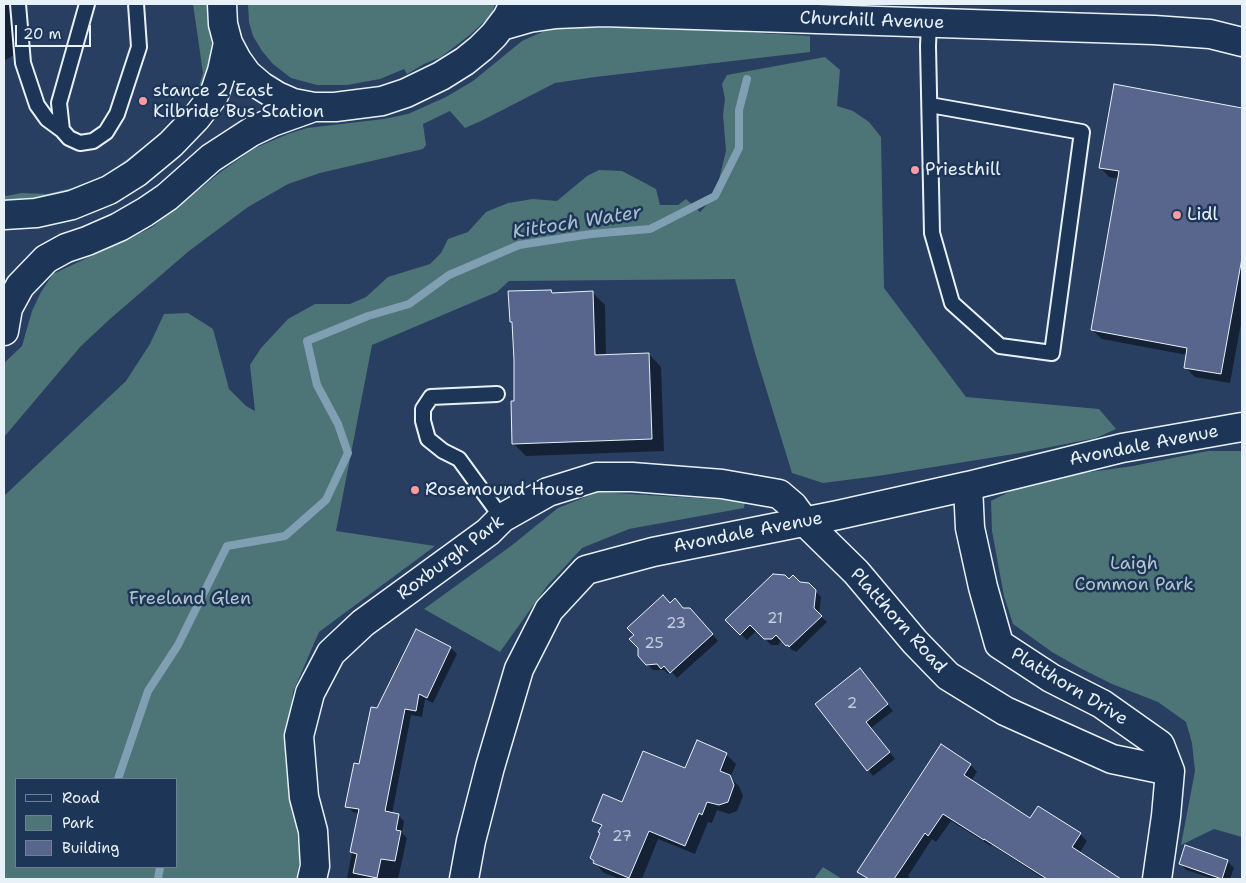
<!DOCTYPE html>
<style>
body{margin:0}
#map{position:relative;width:1246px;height:883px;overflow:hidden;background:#293f62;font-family:"Shantell Sans",sans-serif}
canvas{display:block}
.frame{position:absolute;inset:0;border:5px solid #e8f1f8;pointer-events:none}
.legend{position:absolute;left:15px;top:778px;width:162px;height:90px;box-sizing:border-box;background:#1d3557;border:1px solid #6e8097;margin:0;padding:6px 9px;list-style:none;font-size:15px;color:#e8f1f8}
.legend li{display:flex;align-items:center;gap:10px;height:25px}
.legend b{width:25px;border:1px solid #6e8097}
.scale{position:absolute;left:15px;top:25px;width:76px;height:22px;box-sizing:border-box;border:2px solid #e8f1f8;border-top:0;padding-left:6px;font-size:15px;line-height:18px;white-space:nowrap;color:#e8f1f8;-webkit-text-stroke:4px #1d3557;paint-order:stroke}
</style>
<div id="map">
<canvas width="1246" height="883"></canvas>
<div class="frame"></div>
<ul class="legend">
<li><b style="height:6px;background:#1d3557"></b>Road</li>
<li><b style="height:14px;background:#4d7477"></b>Park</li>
<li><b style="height:14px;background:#58668d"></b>Building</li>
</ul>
<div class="scale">20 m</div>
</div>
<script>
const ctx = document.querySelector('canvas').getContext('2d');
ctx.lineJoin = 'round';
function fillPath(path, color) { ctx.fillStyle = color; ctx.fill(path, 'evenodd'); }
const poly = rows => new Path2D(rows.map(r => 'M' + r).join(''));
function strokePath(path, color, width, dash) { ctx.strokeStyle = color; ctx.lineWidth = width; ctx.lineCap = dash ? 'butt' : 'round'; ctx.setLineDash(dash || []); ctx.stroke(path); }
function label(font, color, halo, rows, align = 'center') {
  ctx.font = font + ' "Shantell Sans",sans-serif'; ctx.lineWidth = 5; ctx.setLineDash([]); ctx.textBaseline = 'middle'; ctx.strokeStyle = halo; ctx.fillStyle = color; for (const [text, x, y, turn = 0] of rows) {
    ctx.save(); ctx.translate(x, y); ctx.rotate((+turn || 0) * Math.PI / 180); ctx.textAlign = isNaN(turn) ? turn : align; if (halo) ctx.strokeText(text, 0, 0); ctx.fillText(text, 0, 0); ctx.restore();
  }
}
fillPath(poly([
 [193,4,209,4,213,62,197,103,124,171,51,200,4,202,4,194,6,196,22,193,47,194,72,188,106,175,153,140,196,96,203,73],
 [248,4,495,4,492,14,471,34,441,57,424,64,407,74,404,69,380,79,347,85,317,85,291,78,273,64,262,51,253,36,249,22],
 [585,27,691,29,810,36,810,52,595,77,555,83,481,121,465,128,450,111,423,124,426,145,423,149,320,173,288,184,248,207,189,251,110,319,81,346,4,437,4,363,22,346,32,311,41,292,53,274,151,228,222,171,255,148,288,134,307,128,384,119,408,114,446,97,473,81,522,41,542,32,560,28],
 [825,57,840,70,837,106,853,111,869,122,881,137,884,288,966,397,1099,409,1116,429,1096,438,1020,453,878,476,823,483,792,473,755,353,735,279,509,281,497,292,372,345,336,531,435,546,319,632,293,692,287,747,300,859,296,879,4,879,4,496,126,381,150,344,164,314,188,313,213,329,229,389,246,406,255,411,250,365,261,348,288,319,315,304,350,304,366,297,388,277,430,264,441,253,448,239,468,232,486,212,508,203,533,199,557,201,587,176,599,170,622,171,641,181,656,189,660,205,678,205,686,199,700,212,715,196,726,151,723,115,725,99,722,84,727,75],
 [16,779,176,779,176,867,16,867],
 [1208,451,1242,451,1242,837,1214,829,1181,845,1195,771,1192,743,1186,722,1158,702,1112,684,1080,668,1052,652,1013,624,1004,596,992,531,991,501,1033,480,1133,466],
 [598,492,745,501,744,508,629,529,582,548,547,586,500,652,424,609,511,546,558,508],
 [823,867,842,879,814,879]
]), '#4d7477');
fillPath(poly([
 [4,4,9,4,14,55,4,61],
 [1115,86,1242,109,1242,318,1230,383,1195,377,1185,367,1187,355,1102,339,1092,330,1119,179,1109,177,1100,167],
 [551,291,554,294,592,292,605,305,606,356,649,354,661,367,664,451,526,456,514,444,515,402,514,325,511,322],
 [789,581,808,584,821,597,819,615,827,622,796,652,794,650,793,651,782,640,778,645,771,645,757,630,747,640,727,620],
 [670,604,697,616,718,641,677,678,671,671,668,674,664,670,653,670,647,664],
 [451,648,457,654,433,703,425,699,422,717,411,715,392,814,398,815,404,821,402,833,407,838,398,879,347,879,359,814,353,812,347,806,378,709],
 [865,676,893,711,871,728,895,759,873,776,817,704],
 [726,754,736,764,730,778,739,786,743,796,737,811,729,814,717,810,712,823,708,822,695,854,658,839,642,879,620,879,604,873,595,863,601,828,594,821,686,770],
 [970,764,977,772,971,781,1030,819,1080,834,1087,841,1079,854,1116,879,1044,879,992,845,991,846,951,821,936,842,932,839,908,876,911,879,867,879,859,872],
 [1186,847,1228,862,1234,868,1230,879,1214,879,1186,870,1180,863]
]), '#0007');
strokePath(poly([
 [118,779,148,691,178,645,227,546,285,536,326,500,348,453,338,424,317,385,307,341,368,316,409,304,449,275,519,245,591,234,650,229,715,196,739,148,739,110,747,79],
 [158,879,160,867]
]), '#819fb2', 8);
const building = poly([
 [1114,84,1242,108,1242,258,1221,374,1184,368,1187,348,1091,330,1119,171,1099,168,1114,84],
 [551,290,552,293,593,291,595,355,649,353,652,439,512,444,511,401,514,401,514,360,512,322,510,322,508,291,551,290],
 [773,574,785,575,789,579,793,575,800,582,809,583,816,590,814,608,822,616,789,647,788,645,786,646,776,635,772,639,764,639,750,625,740,635,725,620,773,574],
 [663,595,670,603,675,598,683,608,690,608,713,634,670,673,664,666,661,669,657,664,646,665,638,656,638,648,629,639,634,635,627,628,663,595],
 [416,629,451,647,427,698,419,694,416,711,405,709,385,811,399,814,396,830,401,831,395,861,381,859,377,878,353,873,357,854,350,852,359,809,345,807,354,763,359,764,371,707,377,708,416,629],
 [860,668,888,704,866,722,890,752,867,771,815,704,860,668],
 [697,740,727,753,720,771,730,775,734,785,728,802,719,805,707,802,702,815,699,813,685,846,649,831,629,878,593,863,594,861,590,858,600,833,598,832,602,825,592,821,603,794,622,802,643,751,685,768,697,740],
 [941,744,971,764,964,775,1030,818,1038,806,1081,833,1072,847,1121,879,1047,879,984,839,984,840,943,814,928,836,925,833,894,879,869,879,857,872,941,744],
 [1185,845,1228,860,1222,879,1179,864,1185,845]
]);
fillPath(building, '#58668d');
strokePath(building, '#e8f1f8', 1);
const lane = poly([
 [18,4,23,63,37,105,47,119,62,130,69,138,80,143,93,141,106,132,117,114,139,47,136,4],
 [929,23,928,46,932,233,952,303,1000,346,1052,353,1082,132,930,105],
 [62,130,59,103,87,4],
 [497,394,431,397,423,409,423,421,428,439,443,451,459,459,502,518]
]);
const street = poly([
 [968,486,970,528,983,587,999,644,1051,678,1102,704,1160,745,1170,771,1166,816,1157,879],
 [312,879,315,866,313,831,304,797,299,736,310,693,331,653,363,623,488,532,502,518,548,492,596,477,632,477,722,484,779,494,793,506,804,521,856,572,915,642,948,676,1005,711,1112,759,1170,771],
 [464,879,471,841,490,767,519,669,549,610,586,570,653,552,838,515,968,486,1122,448,1242,427]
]);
const secondary = poly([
 [222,4,223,24,228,43,237,60,247,74,261,86,277,96,293,103,314,107,335,107,382,101,406,93,441,76,465,61,481,48,494,35,507,18,511,10],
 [501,26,529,18,556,14,603,12,1154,30,1210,34,1242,42],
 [4,215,36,213,72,205,109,190,136,173,171,144,196,118,214,95,222,71,228,43],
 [4,331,8,308,20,286,46,259,66,248,87,241,119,227,145,212,167,197,211,158,251,132,272,122,314,107]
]);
strokePath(lane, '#e8f1f8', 18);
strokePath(street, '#e8f1f8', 31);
strokePath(secondary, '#e8f1f8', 31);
strokePath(lane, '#1d3557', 14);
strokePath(street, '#1d3557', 28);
strokePath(secondary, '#1d3557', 28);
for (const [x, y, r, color] of [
 [143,101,5,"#ff9aa2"],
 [915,170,5,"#ff9aa2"],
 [1177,215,5,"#ff9aa2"],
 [415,490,5,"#ff9aa2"]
]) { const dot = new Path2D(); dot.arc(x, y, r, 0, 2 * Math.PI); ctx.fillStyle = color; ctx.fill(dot); strokePath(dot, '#1d3557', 2); }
label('15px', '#c4cedd', null, [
 ["21",775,619],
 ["23",676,624],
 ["25",654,644],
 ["2",852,704],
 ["27",622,837]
]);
label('18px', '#e8f1f8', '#1d3557', [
 ["Churchill Avenue",872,21,2],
 ["Avondale Avenue",1144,446,-11],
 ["Avondale Avenue",748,533,-11],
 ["Roxburgh Park",451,558,-37],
 ["Platthorn Road",898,621,48],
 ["Platthorn Drive",1069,687,31]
]);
label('18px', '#e8f1f8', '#1d3557', [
 ["stance 2 East",153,91],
 ["Kilbride Bus Station",153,112],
 ["Priesthill",925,170],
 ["Lidl",1187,215],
 ["Rosemound House",425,490]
], 'left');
label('18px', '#b2c5cb', '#1d3557', [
 ["Laigh",1134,564],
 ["Common Park",1134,585],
 ["Freeland Glen",190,599]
]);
label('italic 19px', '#acc1cf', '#1d3557', [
 ["Kittoch Water",577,223,-9]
]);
</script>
